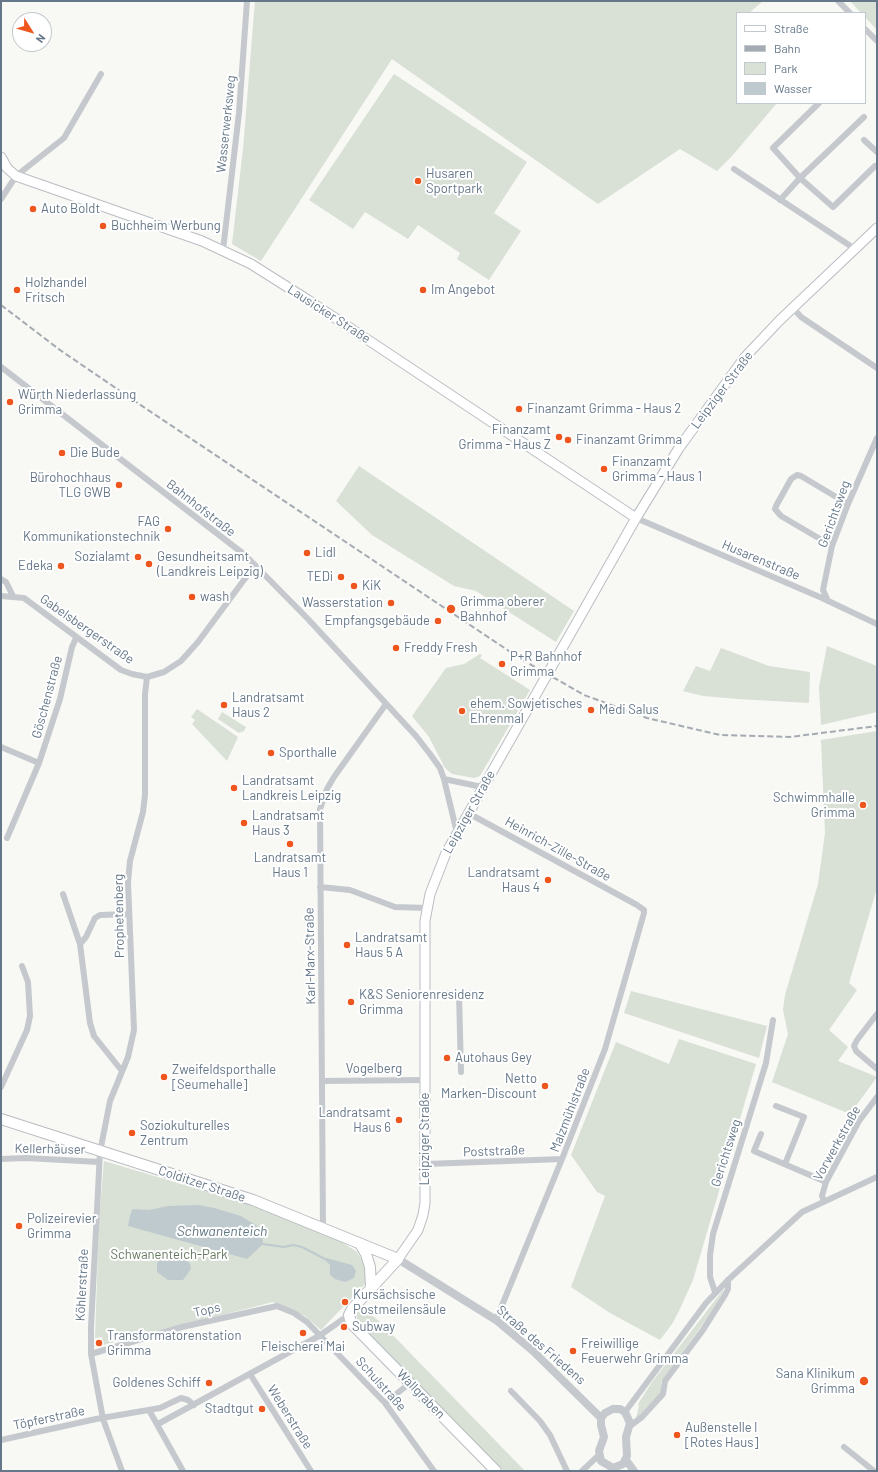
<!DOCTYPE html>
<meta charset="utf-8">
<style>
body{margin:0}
#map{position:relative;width:878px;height:1472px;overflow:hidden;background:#f8f8f5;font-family:Barlow,sans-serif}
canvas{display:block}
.frame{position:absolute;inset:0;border:2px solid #657788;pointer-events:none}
.legend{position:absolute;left:736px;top:12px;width:130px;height:92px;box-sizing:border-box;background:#fff;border:1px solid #c1c9cf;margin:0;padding:5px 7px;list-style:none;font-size:12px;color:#657788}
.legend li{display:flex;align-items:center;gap:8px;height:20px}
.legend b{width:20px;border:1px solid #c1c9cf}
.north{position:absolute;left:12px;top:12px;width:40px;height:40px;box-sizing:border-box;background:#fff;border:1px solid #c1c9cf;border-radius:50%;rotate:127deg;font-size:11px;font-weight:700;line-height:16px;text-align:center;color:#657788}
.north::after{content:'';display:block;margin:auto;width:14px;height:18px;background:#ef561e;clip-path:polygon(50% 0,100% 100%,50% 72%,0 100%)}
</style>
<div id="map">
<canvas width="878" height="1472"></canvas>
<div class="frame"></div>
<ul class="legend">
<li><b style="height:5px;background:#fff"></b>Straße</li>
<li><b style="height:5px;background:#a5abb2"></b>Bahn</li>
<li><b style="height:11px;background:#d9e0d6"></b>Park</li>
<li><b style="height:11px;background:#bfcacf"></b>Wasser</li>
</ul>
<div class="north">N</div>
</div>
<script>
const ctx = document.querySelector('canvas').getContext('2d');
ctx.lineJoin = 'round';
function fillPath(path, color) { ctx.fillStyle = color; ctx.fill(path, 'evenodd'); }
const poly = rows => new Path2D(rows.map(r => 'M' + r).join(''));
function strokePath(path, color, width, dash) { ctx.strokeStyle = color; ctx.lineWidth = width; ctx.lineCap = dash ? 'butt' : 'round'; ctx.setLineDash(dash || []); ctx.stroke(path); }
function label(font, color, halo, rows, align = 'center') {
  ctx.font = font + ' Barlow,sans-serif'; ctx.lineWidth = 4; ctx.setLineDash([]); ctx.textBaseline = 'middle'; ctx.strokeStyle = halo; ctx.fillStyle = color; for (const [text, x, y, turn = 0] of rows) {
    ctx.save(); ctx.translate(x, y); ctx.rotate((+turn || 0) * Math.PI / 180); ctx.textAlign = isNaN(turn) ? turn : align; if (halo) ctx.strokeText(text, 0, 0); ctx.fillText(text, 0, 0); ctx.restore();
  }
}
fillPath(poly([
 [255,1,763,1,749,13,737,13,737,103,777,103,732,156,717,171,680,149,598,204,392,59,261,261,232,244,243,149],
 [850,1,877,1,877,30,865,17,865,13,861,13],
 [394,74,527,162,494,213,521,231,489,280,457,259,460,253,418,225,408,239,365,212,353,229,309,200],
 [359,466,574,611,556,642,476,591,454,586,372,535,336,501],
 [827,646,877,666,877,712,821,725,819,687],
 [721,648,769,666,810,672,809,703,738,699,703,696,683,691,696,666,710,671],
 [480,654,482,655,480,658,530,690,480,776,474,778,452,774,445,768,429,737,412,716,446,668,464,664],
 [197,709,238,737,227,761,192,724,195,720,191,717],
 [222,712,246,727,244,731,239,733,218,719],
 [877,731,877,888,849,983,857,990,829,1030,848,1047,838,1061,877,1077,850,1114,772,1082,788,1034,783,1010,785,995,818,884,825,833,821,740],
 [631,991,767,1026,759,1058,624,1013],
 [679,1039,756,1064,693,1280,679,1311,672,1324,660,1340,610,1313,571,1287,605,1196,597,1192,571,1155,616,1042,669,1064],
 [104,1161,282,1214,326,1232,357,1252,368,1269,365,1284,321,1330,305,1316,273,1302,103,1345,102,1337,95,1338,99,1221],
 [723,1290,723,1292,708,1317,661,1382,662,1392,640,1415,636,1418,639,1406,638,1404,652,1382],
 [362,1307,380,1322,525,1471,504,1471,488,1456,358,1323,356,1314]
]), '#d9e0d6');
fillPath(poly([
 [198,1205,214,1208,241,1216,257,1226,262,1235,263,1244,247,1259,128,1226,131,1212,133,1209,149,1210,168,1206],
 [175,1253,183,1256,190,1264,191,1269,183,1280,168,1280,157,1272,157,1263,161,1257],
 [326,1258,352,1265,356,1271,354,1278,345,1282,335,1279,330,1275,330,1265,325,1260]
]), '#bfcacf');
strokePath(poly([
 [263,1244,284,1247,293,1245,302,1247,325,1259]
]), '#bfcacf', 2);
const secondary = poly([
 [1,157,7,168,16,176,202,241,251,264,308,300,636,518],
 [398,1259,418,1230,423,1215,425,1203,425,921,430,894,446,853,636,518,679,448,745,357,780,320,877,228]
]);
const primary = poly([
 [1,1119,253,1200,398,1259,352,1309,349,1315,351,1323,496,1471],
 [360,1244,366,1254,370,1267,371,1288]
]);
strokePath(secondary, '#b9bec3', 11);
strokePath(primary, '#b8bcc0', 12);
strokePath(poly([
 [838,1,850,13],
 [865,29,877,41],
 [819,103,773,148,800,178,833,207,875,166],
 [864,140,877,152],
 [734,169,855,249],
 [1,199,16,176,64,138,101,74],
 [780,200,800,178,864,117],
 [223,250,239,113,247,1],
 [793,308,801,317,877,368],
 [1,367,245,555,308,619,416,736,430,754,440,768,444,779,457,833],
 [636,518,822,598,877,624],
 [832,546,781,516,775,509,776,506,791,479,797,475,801,476,848,504],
 [1,579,6,582,13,596],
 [1,596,24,598,121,670,132,674,147,677,164,672,181,661,198,642,255,565],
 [828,601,823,590,832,546,848,504,877,438],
 [1,747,39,763],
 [444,779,482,787],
 [468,813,637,905,644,910,644,913,605,1049,562,1159,496,1320],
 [7,838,39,763,60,699,72,647,76,638],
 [320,887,350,890,395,907,427,908],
 [63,894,80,944,90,1023,94,1036,122,1071],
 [80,944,86,937,95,918,100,915,129,914],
 [425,994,482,993],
 [459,994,461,1072],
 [877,1014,857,1040,854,1046,856,1051,877,1069],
 [322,1081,425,1080],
 [1,1087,27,1030,30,1016,28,982,22,966],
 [776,1106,804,1117,785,1164],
 [761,1134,754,1151,826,1182],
 [1,1159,26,1158,99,1162],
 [426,1164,562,1159],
 [824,1201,822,1196,826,1182,859,1121,877,1097],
 [323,1228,320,809,327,789,334,777,386,704],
 [715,1292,710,1277,710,1255,713,1234,766,1063,773,1020],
 [91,1354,182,1327,277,1306,294,1313,307,1322,385,1403,434,1471],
 [250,1374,311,1471],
 [511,1391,540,1421,550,1435,567,1471],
 [385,1403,410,1383],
 [149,1410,183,1471],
 [625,1412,706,1303,728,1280,802,1212,877,1177],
 [158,1424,319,1336,349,1315],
 [630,1426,642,1417,663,1394,665,1381,703,1330,725,1295,728,1289,728,1280],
 [1,1440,96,1419,160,1408,181,1398,188,1400,194,1405],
 [844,1447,874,1471],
 [122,1471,103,1419,91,1354,91,1327,100,1152,110,1101,128,1057,134,1030,128,882,130,861,143,812,145,795,145,694,147,677],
 [582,1471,599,1455]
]), '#c5c9cd', 6);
strokePath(poly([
 [398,1259,496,1320,533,1351,601,1418],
 [613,1409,620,1409,625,1412,630,1423,626,1437,627,1456,623,1464,613,1468,601,1461,599,1451,604,1437,601,1425,601,1418,605,1413,613,1409],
 [626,1460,634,1471]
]), '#c5c9cd', 8);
strokePath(secondary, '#fff', 9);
strokePath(primary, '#fff', 10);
strokePath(poly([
 [1,305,60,350,145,408,521,659,584,695,647,718,720,735,790,737,877,726]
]), '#a5abb2', 2, [6, 3]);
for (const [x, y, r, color] of [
 [418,181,4,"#ef561e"],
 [33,209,4,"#ef561e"],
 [103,226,4,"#ef561e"],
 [17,290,4,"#ef561e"],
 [423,290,4,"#ef561e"],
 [10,402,4,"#ef561e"],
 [519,409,4,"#ef561e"],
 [559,437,4,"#ef561e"],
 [568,440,4,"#ef561e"],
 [62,453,4,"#ef561e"],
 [604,469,4,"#ef561e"],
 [119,485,4,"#ef561e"],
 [168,529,4,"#ef561e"],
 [307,553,4,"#ef561e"],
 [138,557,4,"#ef561e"],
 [149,564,4,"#ef561e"],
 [61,566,4,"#ef561e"],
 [341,577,4,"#ef561e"],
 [354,586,4,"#ef561e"],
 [192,597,4,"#ef561e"],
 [391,603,4,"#ef561e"],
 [451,609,5,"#ef561e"],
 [438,621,4,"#ef561e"],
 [396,648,4,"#ef561e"],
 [502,664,4,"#ef561e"],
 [224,705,4,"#ef561e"],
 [591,710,4,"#ef561e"],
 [462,711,4,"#ef561e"],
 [271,753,4,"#ef561e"],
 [234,788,4,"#ef561e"],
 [863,805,4,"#ef561e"],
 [244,823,4,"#ef561e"],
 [290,844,4,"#ef561e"],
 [548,880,4,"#ef561e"],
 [347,945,4,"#ef561e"],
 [351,1002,4,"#ef561e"],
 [447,1058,4,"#ef561e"],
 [164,1077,4,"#ef561e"],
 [545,1086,4,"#ef561e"],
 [399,1120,4,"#ef561e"],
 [132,1133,4,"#ef561e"],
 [19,1226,4,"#ef561e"],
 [345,1302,4,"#ef561e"],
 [344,1327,4,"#ef561e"],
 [303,1333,4,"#ef561e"],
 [99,1343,4,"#ef561e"],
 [573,1351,4,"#ef561e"],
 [864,1381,5,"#ef561e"],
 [209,1383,4,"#ef561e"],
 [262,1409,4,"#ef561e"],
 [677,1435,4,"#ef561e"]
]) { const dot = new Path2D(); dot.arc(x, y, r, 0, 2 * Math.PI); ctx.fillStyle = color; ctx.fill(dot); strokePath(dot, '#fff', 1.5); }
label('13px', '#657788', '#fff', [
 ["Wasserwerksweg",226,124,-84],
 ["Lausicker Straße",329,314,33],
 ["Leipziger Straße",722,390,-53],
 ["Bahnhofstraße",201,508,38],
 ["Gerichtsweg",834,514,-70],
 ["Husarenstraße",761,560,23],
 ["Gabelsbergerstraße",87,629,35],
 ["Göschenstraße",47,697,-75],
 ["Leipziger Straße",469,812,-61],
 ["Heinrich-Zille-Straße",558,849,29],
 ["Prophetenberg",119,916,-91],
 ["Karl-Marx-Straße",310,956,-91],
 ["Vogelberg",374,1069],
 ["Malzmühlstraße",570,1110,-69],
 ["Leipziger Straße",425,1139,-90],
 ["Vorwerkstraße",837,1143,-61],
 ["Kellerhäuser",50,1149,1],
 ["Poststraße",494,1151,-2],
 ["Gerichtsweg",726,1153,-72],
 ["Colditzer Straße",202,1184,18],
 ["Köhlerstraße",82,1285,-87],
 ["Tops",207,1310,-13],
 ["Straße des Friedens",541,1345,41],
 ["Schulstraße",381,1384,48],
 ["Wallgraben",421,1394,46],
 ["Weberstraße",290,1417,58],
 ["Töpferstraße",49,1418,-12]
]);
label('13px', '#657788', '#fff', [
 ["Husaren",426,174],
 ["Sportpark",426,189],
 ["Auto Boldt",41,209],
 ["Buchheim Werbung",111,226],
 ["Holzhandel",25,283],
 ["Fritsch",25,298],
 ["Im Angebot",431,290],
 ["Würth Niederlassung",18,395],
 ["Grimma",18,410],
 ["Finanzamt Grimma - Haus 2",527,409],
 ["Finanzamt",551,430,"right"],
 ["Grimma - Haus Z",551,445,"right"],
 ["Finanzamt Grimma",576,440],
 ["Die Bude",70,453],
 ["Finanzamt",612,462],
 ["Grimma - Haus 1",612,477],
 ["Bürohochhaus",111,478,"right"],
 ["TLG GWB",111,493,"right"],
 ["FAG",160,522,"right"],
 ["Kommunikationstechnik",160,537,"right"],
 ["Lidl",315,553],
 ["Sozialamt",130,557,"right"],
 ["Gesundheitsamt",157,557],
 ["(Landkreis Leipzig)",157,572],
 ["Edeka",53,566,"right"],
 ["TEDi",333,577,"right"],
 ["KiK",362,586],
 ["wash",200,597],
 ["Grimma oberer",460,602],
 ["Bahnhof",460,617],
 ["Wasserstation",383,603,"right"],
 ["Empfangsgebäude",430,621,"right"],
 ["Freddy Fresh",404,648],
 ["P+R Bahnhof",510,657],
 ["Grimma",510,672],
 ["Landratsamt",232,698],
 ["Haus 2",232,713],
 ["ehem. Sowjetisches",470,704],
 ["Ehrenmal",470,719],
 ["Medi Salus",599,710],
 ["Sporthalle",279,753],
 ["Landratsamt",242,781],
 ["Landkreis Leipzig",242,796],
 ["Schwimmhalle",855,798,"right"],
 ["Grimma",855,813,"right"],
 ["Landratsamt",252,816],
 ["Haus 3",252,831],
 ["Landratsamt",290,858,"center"],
 ["Haus 1",290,873,"center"],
 ["Landratsamt",540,873,"right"],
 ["Haus 4",540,888,"right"],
 ["Landratsamt",355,938],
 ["Haus 5 A",355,953],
 ["K&S Seniorenresidenz",359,995],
 ["Grimma",359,1010],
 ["Autohaus Gey",455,1058],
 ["Zweifeldsporthalle",172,1070],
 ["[Seumehalle]",172,1085],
 ["Netto",537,1079,"right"],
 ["Marken-Discount",537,1094,"right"],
 ["Landratsamt",391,1113,"right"],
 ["Haus 6",391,1128,"right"],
 ["Soziokulturelles",140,1126],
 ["Zentrum",140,1141],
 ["Polizeirevier",27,1219],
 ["Grimma",27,1234],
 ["Kursächsische",353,1295],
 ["Postmeilensäule",353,1310],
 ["Subway",352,1327],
 ["Transformatorenstation",107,1336],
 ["Grimma",107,1351],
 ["Freiwillige",581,1344],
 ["Feuerwehr Grimma",581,1359],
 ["Fleischerei Mai",303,1347,"center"],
 ["Sana Klinikum",855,1374,"right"],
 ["Grimma",855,1389,"right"],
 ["Goldenes Schiff",201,1383,"right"],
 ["Stadtgut",254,1409,"right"],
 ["Außenstelle l",685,1428],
 ["[Rotes Haus]",685,1443]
], 'left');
label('13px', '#657a60', '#fff', [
 ["Schwanenteich-Park",169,1255]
]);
label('italic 14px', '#617983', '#fff', [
 ["Schwanenteich",222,1231]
]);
</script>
